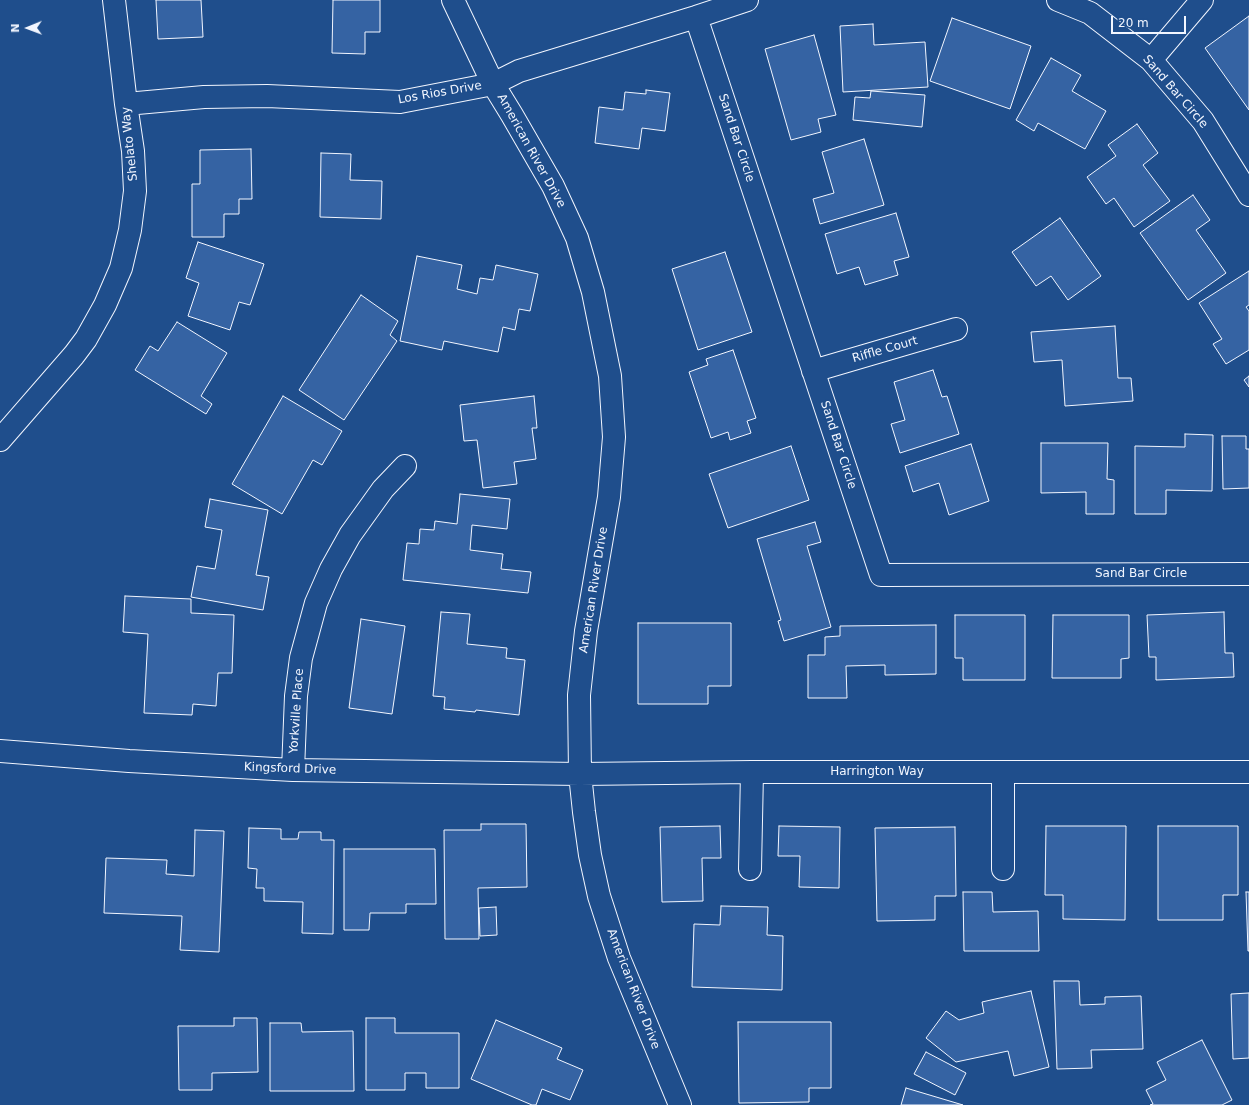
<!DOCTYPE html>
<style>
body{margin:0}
#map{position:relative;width:1249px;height:1105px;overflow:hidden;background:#1f4e8c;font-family:"DejaVu Sans",sans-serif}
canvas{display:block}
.north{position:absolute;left:8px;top:8px;width:40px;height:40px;-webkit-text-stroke:3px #1f4e8c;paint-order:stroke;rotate:269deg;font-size:11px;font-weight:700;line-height:16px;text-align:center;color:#f2f6ff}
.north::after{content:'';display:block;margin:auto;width:14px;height:18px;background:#f2f6ff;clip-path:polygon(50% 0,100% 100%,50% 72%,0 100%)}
.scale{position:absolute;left:1111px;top:16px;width:75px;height:18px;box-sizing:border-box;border:2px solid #f2f6ff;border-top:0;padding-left:5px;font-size:12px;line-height:14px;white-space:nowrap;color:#f2f6ff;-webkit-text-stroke:3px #1f4e8c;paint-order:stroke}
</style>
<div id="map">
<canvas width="1249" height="1105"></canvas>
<div class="north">N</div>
<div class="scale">20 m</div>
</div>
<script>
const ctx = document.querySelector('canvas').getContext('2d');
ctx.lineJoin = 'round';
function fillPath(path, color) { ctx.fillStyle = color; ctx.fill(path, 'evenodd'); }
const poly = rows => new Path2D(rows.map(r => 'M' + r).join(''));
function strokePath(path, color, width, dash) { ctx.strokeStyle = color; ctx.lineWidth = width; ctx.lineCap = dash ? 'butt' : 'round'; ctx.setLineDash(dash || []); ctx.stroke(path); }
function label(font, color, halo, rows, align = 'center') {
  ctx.font = font + ' "DejaVu Sans",sans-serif'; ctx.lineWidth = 3; ctx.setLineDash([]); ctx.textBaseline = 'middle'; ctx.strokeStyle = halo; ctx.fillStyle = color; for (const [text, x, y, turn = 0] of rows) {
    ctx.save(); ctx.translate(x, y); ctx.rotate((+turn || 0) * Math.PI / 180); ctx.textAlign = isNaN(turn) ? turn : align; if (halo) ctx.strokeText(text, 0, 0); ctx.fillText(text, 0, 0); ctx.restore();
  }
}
const building = poly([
 [156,0,201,0,203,37,158,39,156,0],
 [333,0,380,0,380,32,365,32,365,54,332,53,333,0],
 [1249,16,1249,110,1205,48,1249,16],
 [952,18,1031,46,1010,109,930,81,952,18],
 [873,24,874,45,925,42,928,87,843,92,840,26,873,24],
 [814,35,836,115,818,119,821,132,791,140,765,49,814,35],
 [1051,58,1081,75,1072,91,1106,111,1085,149,1038,123,1034,131,1016,120,1051,58],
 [646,90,670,93,665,131,642,128,639,149,595,143,599,107,623,110,625,92,646,94,646,90],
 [871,91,925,95,922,127,853,120,855,97,870,98,871,91],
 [1137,124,1158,153,1143,165,1170,201,1134,227,1114,198,1106,204,1087,177,1116,156,1108,145,1137,124],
 [864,139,884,205,820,224,813,199,834,193,822,152,864,139],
 [251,149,252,199,239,199,239,214,224,214,224,237,192,237,192,184,200,184,200,150,251,149],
 [321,153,351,154,350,180,382,181,381,219,320,217,321,153],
 [1193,195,1210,220,1196,230,1226,273,1188,300,1140,233,1193,195],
 [896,213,909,257,894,261,898,275,865,285,859,267,837,274,825,234,896,213],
 [1060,218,1101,276,1068,300,1051,276,1036,286,1012,252,1060,218],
 [198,242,264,264,250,305,239,302,230,330,188,316,199,283,186,278,198,242],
 [725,252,752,332,698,350,672,269,725,252],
 [417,256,462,265,457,289,477,294,480,278,493,280,496,265,538,274,530,311,519,309,515,330,503,327,498,352,444,341,442,350,400,341,417,256],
 [1249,271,1249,305,1246,307,1249,311,1249,350,1226,364,1213,344,1222,339,1199,303,1249,271],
 [361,295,398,321,390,335,397,341,344,420,299,390,361,295],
 [177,322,227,353,201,396,212,404,206,414,135,370,150,346,158,351,177,322],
 [1115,326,1118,378,1131,378,1133,401,1065,406,1062,360,1034,362,1031,332,1115,326],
 [733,350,756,418,747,421,751,433,730,440,728,432,711,438,689,372,708,365,706,359,733,350],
 [933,370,942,397,947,396,959,434,900,453,891,424,905,420,894,382,933,370],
 [1249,376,1249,387,1244,380,1249,376],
 [283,396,342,431,322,465,313,460,282,514,232,484,283,396],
 [534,396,537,428,532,428,536,459,514,462,517,484,483,488,477,440,464,441,460,405,534,396],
 [1185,434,1213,435,1212,491,1166,490,1166,514,1135,514,1135,446,1185,447,1185,434],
 [1222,436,1246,436,1246,449,1249,449,1249,488,1223,489,1222,436],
 [1041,443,1108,443,1107,479,1114,480,1114,514,1086,514,1086,492,1041,493,1041,443],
 [971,444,989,501,949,515,939,483,913,492,905,466,971,444],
 [791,446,809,500,728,528,709,474,791,446],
 [460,494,510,499,507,529,472,525,470,550,503,554,501,569,531,572,528,593,403,580,407,543,419,544,420,529,434,530,435,521,457,524,460,494],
 [210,499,268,510,256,575,269,577,263,610,191,597,197,566,215,569,222,530,205,527,210,499],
 [815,522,821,542,807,546,831,627,784,641,778,621,781,620,757,539,815,522],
 [125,596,191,599,191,613,234,615,232,673,218,673,216,706,193,704,192,715,144,713,148,634,123,632,125,596],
 [441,612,470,614,467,644,507,648,506,658,525,660,519,715,476,710,475,712,444,709,445,697,433,696,441,612],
 [1224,612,1225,653,1233,653,1234,677,1156,680,1156,657,1149,657,1147,615,1224,612],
 [955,615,1025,615,1025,680,963,680,963,658,955,658,955,615],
 [1053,615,1129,615,1129,658,1121,659,1121,678,1052,678,1053,615],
 [361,619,405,626,392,714,349,708,361,619],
 [638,623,731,623,731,686,708,686,708,704,638,704,638,623],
 [936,625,936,674,885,675,885,665,846,666,847,698,808,698,808,655,825,655,825,637,840,636,840,626,936,625],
 [481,824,526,824,527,887,478,888,479,939,445,939,444,830,481,830,481,824],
 [720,826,721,858,702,858,703,901,662,902,660,827,720,826],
 [779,826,840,827,839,888,799,887,800,856,778,856,779,826],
 [1046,826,1126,826,1125,920,1063,919,1063,895,1045,895,1046,826],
 [1158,826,1238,826,1238,895,1223,895,1223,920,1158,920,1158,826],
 [955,827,956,896,935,896,935,920,877,921,875,828,955,827],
 [249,828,281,829,281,839,298,839,299,832,321,832,321,840,334,840,333,934,302,933,303,902,264,901,264,888,256,888,257,869,248,868,249,828],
 [195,830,224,831,219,952,180,950,182,916,104,913,106,858,167,860,166,874,194,876,195,830],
 [344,849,435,849,436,904,406,904,406,913,370,913,369,930,344,930,344,849],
 [963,892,992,892,993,912,1038,911,1039,951,964,951,963,892],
 [1246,892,1249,892,1249,951,1248,951,1246,892],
 [721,906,768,907,767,935,783,936,782,990,692,987,694,924,720,925,721,906],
 [496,907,497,935,480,936,479,908,496,907],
 [1054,981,1079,981,1080,1005,1105,1004,1105,997,1141,996,1143,1049,1091,1050,1092,1068,1057,1069,1054,981],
 [1031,991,1049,1067,1014,1076,1008,1051,956,1062,926,1038,946,1011,959,1020,984,1013,982,1002,1031,991],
 [1249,993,1249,1058,1233,1059,1231,994,1249,993],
 [234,1018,257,1018,258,1072,212,1073,212,1090,179,1090,178,1026,234,1026,234,1018],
 [366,1018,395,1018,395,1033,459,1033,459,1088,426,1088,426,1073,405,1073,405,1090,366,1090,366,1018],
 [496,1020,562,1048,557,1059,583,1070,570,1100,542,1089,536,1105,532,1105,471,1079,496,1020],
 [738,1022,831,1022,831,1088,809,1088,809,1102,739,1103,738,1022],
 [270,1023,301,1023,302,1032,353,1031,354,1091,270,1091,270,1023],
 [1202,1040,1232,1100,1222,1105,1150,1105,1153,1104,1146,1090,1166,1080,1157,1062,1202,1040],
 [926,1052,966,1073,955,1095,914,1074,926,1052],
 [906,1088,963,1105,901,1105,906,1088]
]);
fillPath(building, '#3563a3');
strokePath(building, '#f2f6ff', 1);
const minor = poly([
 [453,0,493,84,512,115,553,186,577,238,593,292,610,376,614,437,609,497,586,631,579,695,580,774,584,812,590,855,599,896,619,958,680,1105],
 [1058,0,1090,13,1151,60,1203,121,1249,195],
 [696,17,881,575,1249,574],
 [1151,60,1202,0],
 [126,104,204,97,267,96,400,102,493,84,519,71,696,17,747,0],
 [813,371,956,329],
 [0,440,74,355,86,339,105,305,121,268,130,230,135,191,133,151,126,104,114,0],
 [0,751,129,761,293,770,580,774,752,772,1249,772],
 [293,770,296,696,301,658,316,603,331,569,350,535,383,489,405,466],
 [1003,773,1003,869],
 [750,869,752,772]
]);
strokePath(minor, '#f2f6ff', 24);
strokePath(minor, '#1f4e8c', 22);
label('12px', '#f2f6ff', '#1f4e8c', [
 ["Sand Bar Circle",1175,92,49],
 ["Los Rios Drive",440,93,-10],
 ["Sand Bar Circle",736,138,72],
 ["Shelato Way",130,144,-96],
 ["American River Drive",531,151,61],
 ["Riffle Court",885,350,-16],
 ["Sand Bar Circle",838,445,72],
 ["Sand Bar Circle",1141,574],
 ["American River Drive",594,590,-81],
 ["Yorkville Place",297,711,-86],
 ["Kingsford Drive",290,769,2],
 ["Harrington Way",877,772],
 ["American River Drive",633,989,69]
]);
</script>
